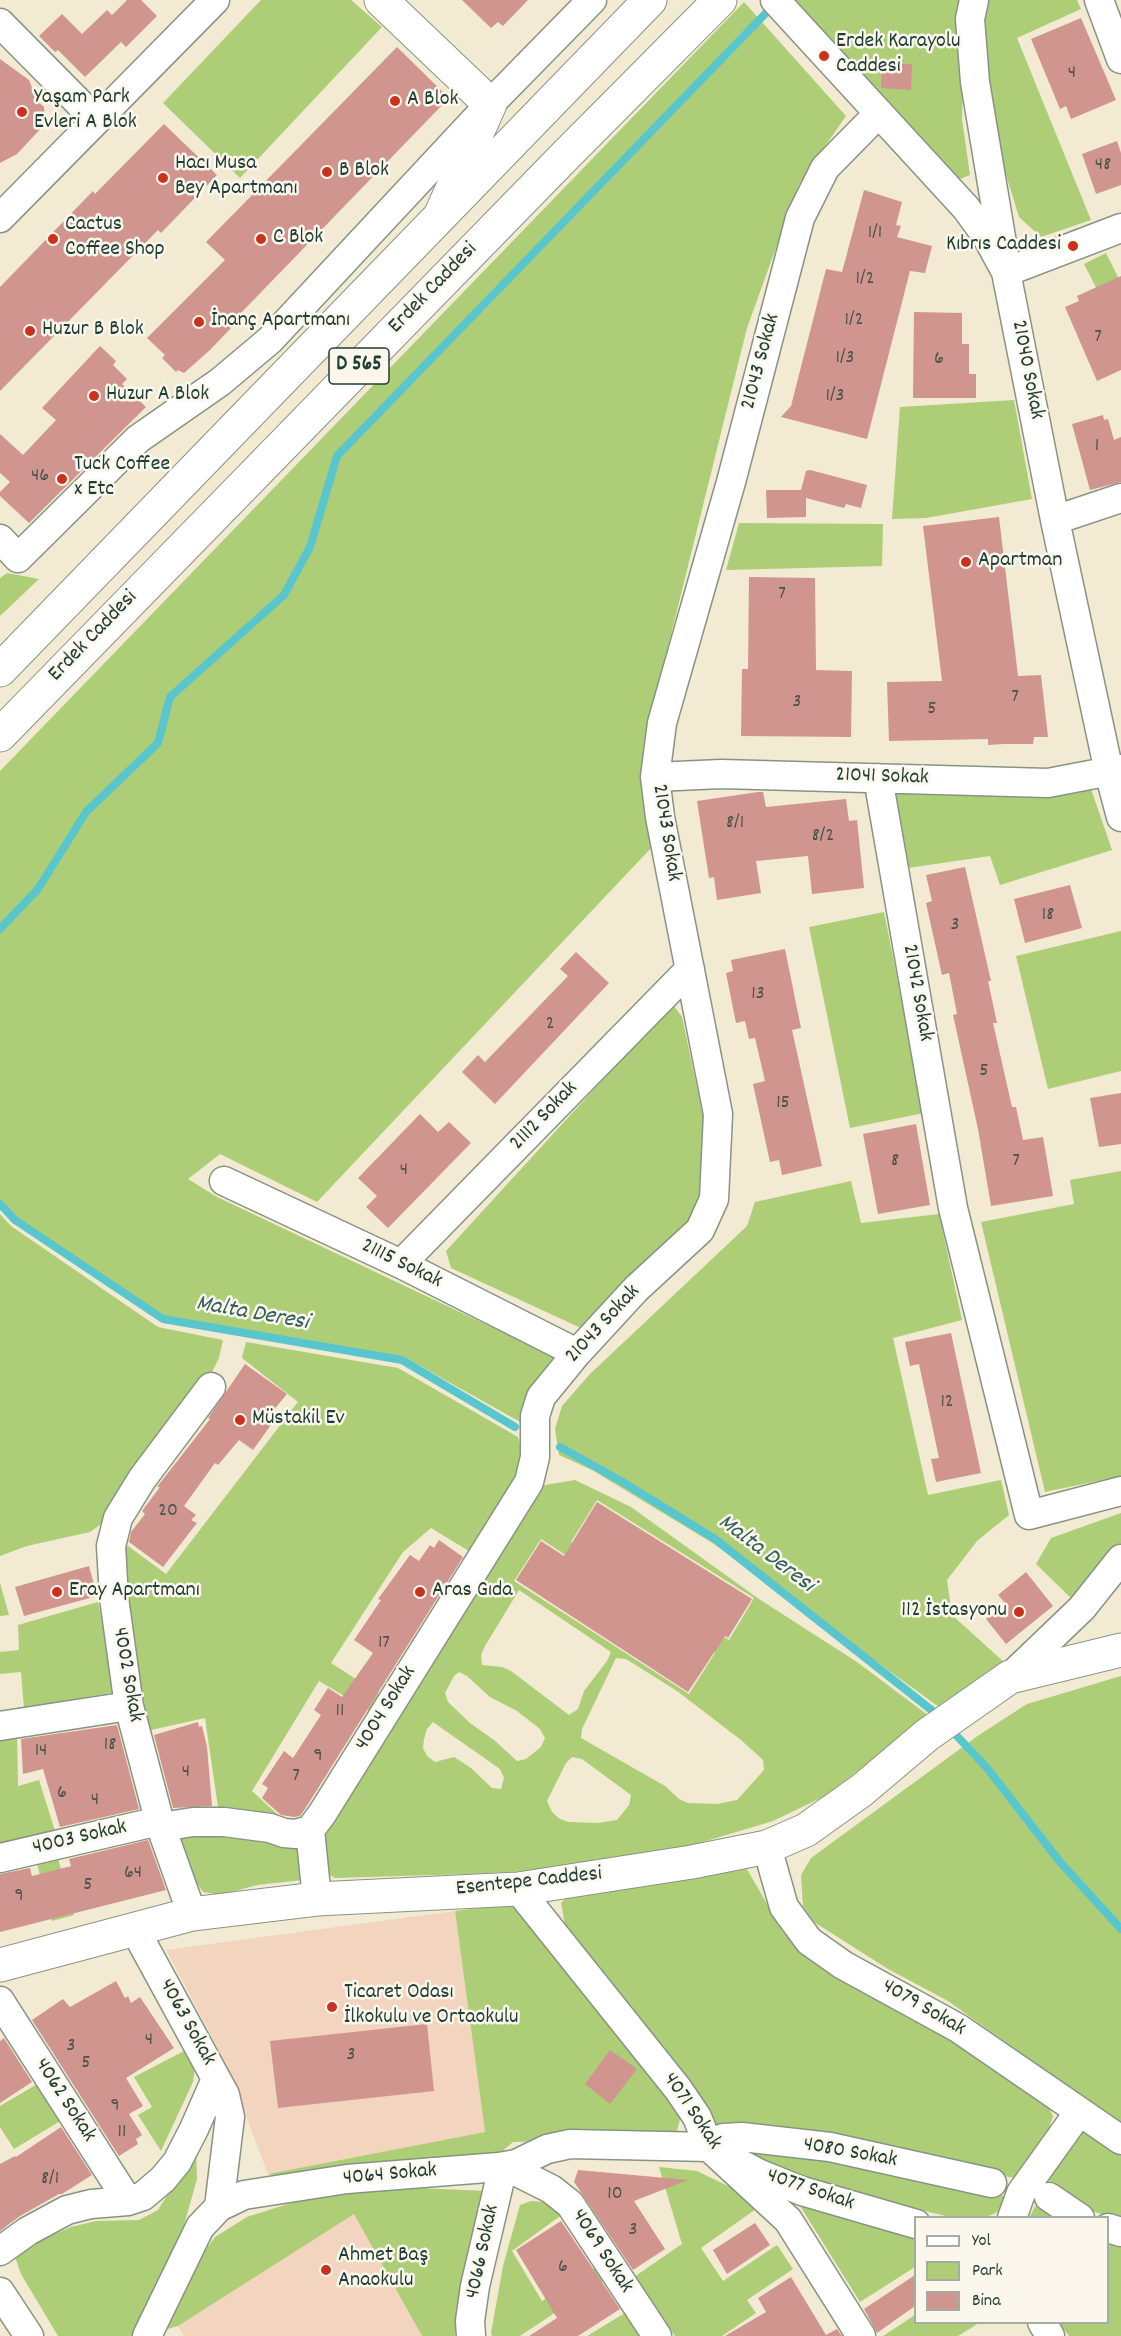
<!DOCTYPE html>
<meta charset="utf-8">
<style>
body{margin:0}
#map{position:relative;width:1121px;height:2336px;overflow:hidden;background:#f2ead2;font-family:Dekko,sans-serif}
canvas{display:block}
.legend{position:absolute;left:914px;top:2216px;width:195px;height:108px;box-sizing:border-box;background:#fbf7ec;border:2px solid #a3ada2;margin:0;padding:8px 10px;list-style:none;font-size:18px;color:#1f3d34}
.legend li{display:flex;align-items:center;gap:12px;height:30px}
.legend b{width:30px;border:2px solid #a3ada2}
</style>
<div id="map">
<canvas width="1121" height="2336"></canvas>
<ul class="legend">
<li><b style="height:8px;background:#fff"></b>Yol</li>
<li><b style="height:16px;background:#adce77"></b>Park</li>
<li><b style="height:16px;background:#d19590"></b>Bina</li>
</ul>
</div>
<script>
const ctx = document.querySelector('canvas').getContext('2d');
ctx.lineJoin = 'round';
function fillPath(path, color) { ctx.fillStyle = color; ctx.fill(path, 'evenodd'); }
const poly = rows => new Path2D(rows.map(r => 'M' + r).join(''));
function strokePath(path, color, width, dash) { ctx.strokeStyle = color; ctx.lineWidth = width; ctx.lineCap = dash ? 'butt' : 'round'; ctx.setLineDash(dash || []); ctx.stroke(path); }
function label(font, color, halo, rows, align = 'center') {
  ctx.font = font + ' Dekko,sans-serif'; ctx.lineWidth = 5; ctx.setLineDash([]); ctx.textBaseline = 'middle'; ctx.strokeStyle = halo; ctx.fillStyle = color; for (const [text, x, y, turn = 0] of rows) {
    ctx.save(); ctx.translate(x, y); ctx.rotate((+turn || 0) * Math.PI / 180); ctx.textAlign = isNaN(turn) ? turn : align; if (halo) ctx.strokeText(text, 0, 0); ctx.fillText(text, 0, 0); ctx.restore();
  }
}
fillPath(poly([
 [455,1911,485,2132,268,2174,226,2064,166,1950],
 [354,2213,422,2336,184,2336,178,2326]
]), '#f3d4bf');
fillPath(poly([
 [261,0,351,0,382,27,240,178,163,103],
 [794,0,966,0,962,119,970,175,960,179,950,172,857,81],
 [983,0,1077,0,1081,9,1017,38,1091,220,1041,237,1019,217,990,123],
 [744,2,846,116,799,184,747,328,659,683,646,782,652,847,317,1202,220,1154,188,1179,217,1197,557,1358,522,1423,404,1357,161,1318,15,1217,0,1201,0,771],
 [1106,253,1121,283,1121,336,1084,264],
 [1014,400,1032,499,926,518,892,519,900,407],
 [739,523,883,524,882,566,726,570],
 [7,573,39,579,0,616,0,578],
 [904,789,1091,789,1112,850,1000,885,990,856,908,868,892,797],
 [884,912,924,1113,850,1128,809,927],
 [1121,931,1121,1071,1048,1089,1016,956],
 [674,1006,682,1017,704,1121,703,1174,696,1213,583,1329,451,1268,446,1251,661,1016],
 [1121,1171,1121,1476,1045,1492,981,1222,1074,1204,1070,1180],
 [851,1181,861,1223,939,1214,962,1320,893,1338,928,1495,1001,1480,1009,1515,977,1541,947,1580,952,1615,1005,1663,939,1707,714,1544,592,1470,559,1455,555,1429,562,1406,590,1374,747,1226,755,1202],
 [0,1214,11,1226,158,1327,223,1340,219,1358,210,1376,104,1522,90,1532,27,1546,0,1556],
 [246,1342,398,1368,518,1437,524,1456,518,1481,477,1556,431,1528,403,1552,331,1663,381,1695,371,1712,319,1681,252,1791,289,1825,219,1814,205,1718,142,1732,120,1540,166,1574,298,1402,242,1358],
 [575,1480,631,1507,759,1599,857,1662,929,1716,825,1796,773,1821,656,1856,546,1870,469,1874,335,1878,324,1872,322,1853,327,1831,433,1665,539,1486],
 [597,1500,754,1598,729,1640,571,1542],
 [541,1539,715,1653,689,1694,514,1581],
 [519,1590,611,1652,607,1661,584,1691,578,1709,569,1715,511,1671,502,1667,482,1665,481,1655,485,1646],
 [616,1658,626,1659,677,1691,741,1740,763,1760,764,1770,737,1800,717,1804,688,1803,679,1799,665,1786,581,1738,582,1729],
 [459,1672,467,1676,490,1697,517,1711,540,1729,545,1738,541,1747,526,1759,517,1761,494,1740,470,1723,448,1702,445,1693,454,1676],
 [433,1722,500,1769,504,1778,501,1789,492,1788,471,1768,454,1757,435,1762,427,1756,423,1748,424,1739,427,1729],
 [572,1757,582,1759,631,1795,629,1805,617,1820,598,1823,569,1822,560,1819,552,1812,547,1801,566,1763],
 [1121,1513,1121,1543,1075,1602,1036,1564,1051,1538],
 [0,1583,9,1615,0,1616],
 [98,1602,116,1692,24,1708,21,1672,0,1674,0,1652,19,1650,18,1625],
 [1121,1676,1121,2124,948,2001,888,1969,814,1922,803,1906,801,1875,811,1858,979,1735,1027,1704],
 [17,1735,18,1786,39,1780,56,1834,0,1850,0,1737],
 [175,1832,300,1839,303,1880,257,1885,221,1895,203,1892,193,1878],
 [57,1855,74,1915,52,1921,36,1860],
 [747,1869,783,1932,802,1950,954,2042,1047,2104,1053,2116,1044,2144,1015,2178,715,2130,580,1952,565,1925,561,1903,568,1896],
 [512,1904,663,2085,680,2119,675,2138,513,2142,492,2160,289,2180,268,2174,485,2132,455,1911],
 [188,2049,196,2060,193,2082,161,2151,138,2115,152,2107,134,2077],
 [39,2083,62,2120,14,2149,0,2127,0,2106],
 [1083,2133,1100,2135,1121,2150,1121,2220,1069,2204,1055,2191,1047,2175,1068,2142],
 [742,2140,983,2189,1009,2198,996,2213,986,2217,950,2217,821,2186,736,2151],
 [196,2149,197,2179,180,2239,140,2327,133,2336,58,2336,21,2274,15,2257,40,2241,71,2227,96,2221,139,2220,158,2210],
 [659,2167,697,2171,734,2189,756,2209,701,2248,723,2281,777,2245,793,2269,747,2300,756,2313,722,2336,675,2336,634,2277,682,2244],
 [371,2186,487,2191,456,2324,455,2336,422,2336,354,2214,178,2326,160,2331,191,2270,215,2237,247,2217,297,2201],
 [531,2201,545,2202,563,2214,512,2251,542,2301,595,2268,603,2281,520,2336,492,2336,491,2333,503,2266,520,2205],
 [797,2201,915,2234,915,2267,860,2302],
 [1038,2201,1066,2218,1029,2218],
 [1108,2236,1121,2242,1121,2336,1069,2336,1059,2323,1108,2322],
 [625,2313,639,2336,587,2336],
 [915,2315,916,2322,979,2323,958,2336,883,2336]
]), '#adce77');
strokePath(poly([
 [0,929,38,889,86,812,158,743,170,697,284,595,310,547,337,456,765,14],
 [0,1204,15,1220,163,1319,402,1360,515,1427],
 [560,1447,621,1481,715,1539,934,1712],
 [955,1734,987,1768,1060,1862,1121,1929]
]), '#59c6ce', 8);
fillPath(poly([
 [127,0,141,0,157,16,126,47,121,42,85,77,58,50,55,52,39,36,62,14,82,34,107,10,112,15],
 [462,0,528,0,503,26,498,22,491,28],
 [1081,18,1116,100,1071,119,1066,106,1060,109,1031,39],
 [397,47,449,98,239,315,240,317,231,328,210,350,184,373,178,370,176,372,162,358,165,355,147,338,225,260,206,242],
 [0,59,29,80,37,101,44,107,45,124,17,154,0,163],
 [882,63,912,64,911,90,881,88],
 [164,124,217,175,161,233,158,230,0,391,0,287,93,191,95,194],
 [1117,141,1121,153,1121,185,1096,194,1082,154],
 [864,190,902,202,896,225,901,226,897,237,932,246,925,273,910,271,867,439,781,417,791,406,826,269,842,272],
 [1121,276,1121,370,1097,381,1065,307,1079,301,1077,296],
 [914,312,962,313,962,344,969,344,969,374,976,374,976,398,913,398],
 [100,346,116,361,113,365,127,379,122,384,146,407,29,523,0,496,0,492,10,482,0,473,0,434,23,455,56,420,42,408],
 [1103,415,1104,420,1108,419,1114,440,1121,437,1121,482,1090,490,1072,424],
 [810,470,867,485,861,508,846,504,844,508,806,498,806,517,767,518,766,490,801,490,806,471],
 [999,517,1018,676,1041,675,1048,737,1034,737,1033,744,1004,744,988,745,988,739,889,741,887,682,942,681,923,526],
 [749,577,815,578,816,670,852,671,851,737,741,736,742,669,748,669],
 [758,792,763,792,766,807,846,799,849,821,857,820,864,888,812,894,808,856,756,861,761,893,717,900,714,877,709,878,697,801],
 [965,867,991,981,988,981,997,1023,993,1023,1012,1107,1016,1107,1023,1140,1043,1137,1053,1196,991,1206,978,1129,953,1015,957,1014,949,973,942,975,926,903,932,901,926,875],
 [1070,885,1082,928,1025,943,1014,899],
 [785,949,801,1028,792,1030,822,1166,782,1175,779,1160,770,1162,753,1084,765,1081,755,1038,749,1039,745,1021,736,1023,726,973,733,971,731,960],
 [576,952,609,983,495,1104,462,1072,478,1055,485,1062,568,976,560,969],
 [1121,1093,1121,1144,1099,1147,1090,1098],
 [420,1114,438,1132,449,1122,471,1143,388,1228,366,1207,377,1196,358,1178],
 [916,1124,930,1205,878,1214,863,1134],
 [951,1333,981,1473,936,1482,931,1459,939,1458,919,1364,910,1366,905,1342],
 [245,1364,287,1394,267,1418,273,1422,253,1450,239,1440,218,1465,215,1463,184,1506,196,1515,191,1520,197,1523,163,1567,129,1542,131,1532,145,1514,142,1511,160,1487,157,1487,210,1419,208,1418],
 [597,1502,752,1599,728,1638,725,1636,688,1692,516,1580,541,1541,564,1556],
 [439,1540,463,1557,305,1809,300,1816,294,1817,281,1815,262,1798,268,1788,262,1784,284,1751,293,1758,321,1715,314,1710,328,1688,342,1697,373,1653,354,1640,381,1600,378,1599,410,1555,419,1561,430,1545,434,1548],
 [89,1566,97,1596,24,1616,15,1587],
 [1026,1572,1053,1606,1006,1644,986,1619,1005,1603,998,1595],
 [198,1722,199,1727,202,1726,207,1747,212,1806,173,1808,154,1735],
 [117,1725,139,1809,60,1827,43,1769,23,1774,21,1739],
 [148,1840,166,1890,0,1932,0,1874,30,1868,32,1876,71,1866,69,1859],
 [116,1981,125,1998,128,1996,131,2003,140,1997,174,2048,126,2078,143,2106,129,2114,142,2135,136,2139,138,2144,119,2156,32,2020,63,1999,70,2007],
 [427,2024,434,2091,278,2108,270,2041],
 [4,2038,32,2082,0,2103,0,2041],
 [610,2050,637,2069,610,2104,585,2084],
 [61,2127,92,2175,62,2194,59,2194,20,2216,0,2231,0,2164,15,2156,16,2157],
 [578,2170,688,2180,634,2201,665,2249,633,2270,574,2182],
 [561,2221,620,2309,578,2336,529,2336,557,2318,516,2250],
 [755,2223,770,2245,727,2274,713,2250],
 [915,2275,915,2306,877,2333,864,2309],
 [791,2277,826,2335,837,2329,842,2336,725,2336,766,2312,758,2298]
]), '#d19590');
const minor = poly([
 [775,0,966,208,987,237,1006,272,1055,520,1109,772,1121,817],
 [974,0,970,19,975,82,1004,255],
 [1099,0,1121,59],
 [0,23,96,120],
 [0,218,215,0],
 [1006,272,1121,228],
 [1055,520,1121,498],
 [0,539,18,558,138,439,220,382,270,340,490,104,592,0],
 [655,777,721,774,1048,783,1121,769],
 [878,778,953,1208,1029,1515,1121,1491],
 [224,1181,401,1264,577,1353],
 [401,1264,690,969],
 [1010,1677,1082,1608,1121,1559],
 [0,1726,129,1706],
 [161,1827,193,1822,224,1822,270,1828,284,1833,296,1834,310,1830,322,1814,529,1482,535,1457,535,1416,541,1397,577,1353,636,1289,700,1230,714,1199,718,1114,660,817,655,777,662,723,731,482,800,218,825,168,879,113],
 [310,1830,317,1899],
 [767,1847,784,1907,809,1941,843,1965,958,2028,1121,2140],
 [0,1858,159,1821],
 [518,1889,678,2089,697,2117,709,2147,788,2220,861,2336],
 [192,1914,161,1827,129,1706,114,1598,111,1546,118,1518,142,1479,211,1387],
 [134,1928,225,2095,230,2117,219,2207],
 [0,2001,128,2201],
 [709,2147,723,2138,742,2137,830,2147,992,2183],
 [1049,2197,1080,2218],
 [1012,2218,1021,2193,1079,2112],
 [1108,2228,1121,2232],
 [0,2251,28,2231,67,2210,91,2204,128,2201,143,2196,163,2179,177,2162,194,2129,216,2079],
 [0,2292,29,2336],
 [1042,2322,1050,2336],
 [147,2336,200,2227,219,2207,244,2195,347,2179,499,2167,516,2164,547,2149,570,2144,709,2147,760,2174,802,2191,916,2224],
 [471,2336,470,2321,475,2286,499,2184,499,2167,515,2171,551,2189,570,2204,657,2336]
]);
const major = poly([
 [381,0,490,104,441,214],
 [0,1965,192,1914,317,1899,518,1889,692,1862,767,1847,806,1830,862,1790,927,1735,1010,1677,1121,1650]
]);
const highway = poly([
 [0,670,650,0],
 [0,735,565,156,720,0]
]);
strokePath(minor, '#889483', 31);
strokePath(major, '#889483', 35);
strokePath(highway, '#889483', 35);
strokePath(minor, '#fff', 28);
strokePath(major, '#fff', 33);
strokePath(highway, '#fff', 33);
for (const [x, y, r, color] of [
 [824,56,6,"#c8321e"],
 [395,101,6,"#c8321e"],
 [22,112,6,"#c8321e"],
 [327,172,6,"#c8321e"],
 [163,178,6,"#c8321e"],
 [53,239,6,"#c8321e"],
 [261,239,6,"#c8321e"],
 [1073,246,6,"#c8321e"],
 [199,322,6,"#c8321e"],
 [30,331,6,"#c8321e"],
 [94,396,6,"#c8321e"],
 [62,479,6,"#c8321e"],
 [966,562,6,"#c8321e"],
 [240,1420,6,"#c8321e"],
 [57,1592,6,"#c8321e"],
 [420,1592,6,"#c8321e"],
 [1019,1612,6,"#c8321e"],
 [332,2007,6,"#c8321e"],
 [326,2270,6,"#c8321e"]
]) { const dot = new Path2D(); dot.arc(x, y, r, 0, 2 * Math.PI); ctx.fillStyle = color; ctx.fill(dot); strokePath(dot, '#fbf7ec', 2); }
label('20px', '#4c534b', null, [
 ["4",1072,74],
 ["48",1103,166],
 ["1/1",875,234],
 ["1/2",865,280],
 ["1/2",854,321],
 ["7",1098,338],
 ["1/3",845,359],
 ["6",939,360],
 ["1/3",835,397],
 ["1",1097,447],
 ["46",40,477],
 ["7",782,595],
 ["7",1015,698],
 ["3",797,703],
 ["5",932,710],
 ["8/1",735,824],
 ["8/2",823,837],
 ["18",1048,916],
 ["3",955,926],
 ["13",758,995],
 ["2",550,1025],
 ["5",984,1072],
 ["15",783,1104],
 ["8",895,1162],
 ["7",1016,1162],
 ["4",404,1171],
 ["12",947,1403],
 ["20",168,1512],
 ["17",384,1644],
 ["11",340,1712],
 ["18",110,1746],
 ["14",41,1752],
 ["9",318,1757],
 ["4",186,1773],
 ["7",296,1777],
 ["6",62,1794],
 ["4",95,1801],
 ["64",133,1874],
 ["5",88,1886],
 ["9",19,1897],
 ["4",149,2041],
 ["3",71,2047],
 ["3",351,2056],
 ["5",86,2064],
 ["9",115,2107],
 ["11",122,2133],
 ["8/1",50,2180],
 ["10",615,2195],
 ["3",633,2231],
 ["6",563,2268]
]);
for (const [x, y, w] of [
 [359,366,60]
]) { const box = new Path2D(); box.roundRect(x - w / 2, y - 18, w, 36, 4.5); ctx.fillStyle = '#fbf7ec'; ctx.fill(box); strokePath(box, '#1f3d34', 1.5); }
label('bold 21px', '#1f3d34', null, [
 ["D 565",359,366]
]);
label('22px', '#1f3d34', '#fbf7ec', [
 ["Erdek Karayolu",836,43],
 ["Caddesi",836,68],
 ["Yaşam Park",34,99],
 ["Evleri A Blok",34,124],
 ["A Blok",407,101],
 ["Hacı Musa",175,165],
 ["Bey Apartmanı",175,190],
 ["B Blok",339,172],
 ["Cactus",65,226],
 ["Coffee Shop",65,251],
 ["C Blok",273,239],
 ["Kıbrıs Caddesi",1061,246,"right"],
 ["İnanç Apartmanı",211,322],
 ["Huzur B Blok",42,331],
 ["Huzur A Blok",106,396],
 ["Tuck Coffee",74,466],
 ["x Etc",74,491],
 ["Apartman",978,562],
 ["Müstakil Ev",252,1420],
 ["Eray Apartmanı",69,1592],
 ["Aras Gıda",432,1592],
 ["112 İstasyonu",1007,1612,"right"],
 ["Ticaret Odası",344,1994],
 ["İlkokulu ve Ortaokulu",344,2019],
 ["Ahmet Baş",338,2257],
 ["Anaokulu",338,2282]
], 'left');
label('22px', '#1f3d34', '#fbf7ec', [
 ["Erdek Caddesi",434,289,-46],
 ["21043 Sokak",762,362,-75],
 ["21040 Sokak",1026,370,79],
 ["Erdek Caddesi",94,637,-46],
 ["21041 Sokak",882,778,2],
 ["21043 Sokak",665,833,81],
 ["21042 Sokak",916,993,80],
 ["21112 Sokak",545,1117,-46],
 ["21115 Sokak",401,1265,26],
 ["21043 Sokak",604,1325,-47],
 ["4002 Sokak",126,1675,80],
 ["4004 Sokak",387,1709,-58],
 ["4003 Sokak",80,1839,-13],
 ["Esentepe Caddesi",529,1883,-6],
 ["4079 Sokak",923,2009,30],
 ["4063 Sokak",186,2023,61],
 ["4062 Sokak",64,2101,57],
 ["4071 Sokak",691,2112,56],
 ["4080 Sokak",850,2154,10],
 ["4064 Sokak",390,2176,-5],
 ["4077 Sokak",810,2191,19],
 ["4066 Sokak",484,2252,-78],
 ["4069 Sokak",601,2252,57]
]);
label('italic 24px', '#2e5f5a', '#fbf7ec', [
 ["Malta Deresi",252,1315,10],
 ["Malta Deresi",765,1555,37]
]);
</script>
